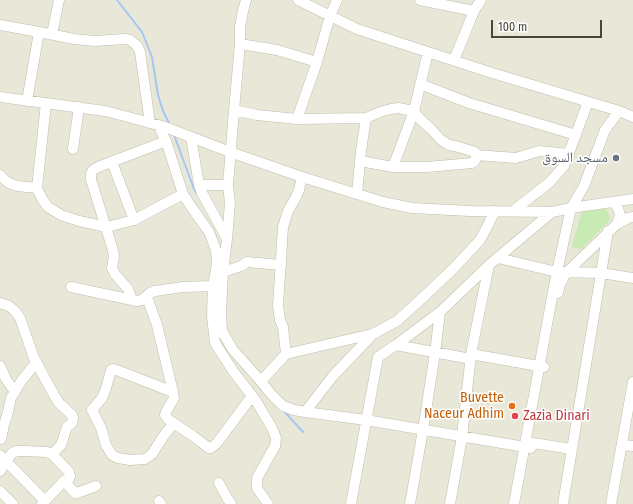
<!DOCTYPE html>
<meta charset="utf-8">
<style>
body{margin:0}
#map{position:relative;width:633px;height:504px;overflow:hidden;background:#f5f4ea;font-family:"Fira Sans Condensed",sans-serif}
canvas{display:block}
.scale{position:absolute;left:491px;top:20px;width:111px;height:18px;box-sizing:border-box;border:2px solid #4a4638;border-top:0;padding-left:5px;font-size:12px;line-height:14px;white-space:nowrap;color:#4a4638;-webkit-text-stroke:3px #fff;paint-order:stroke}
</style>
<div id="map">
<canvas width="633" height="504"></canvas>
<div class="scale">100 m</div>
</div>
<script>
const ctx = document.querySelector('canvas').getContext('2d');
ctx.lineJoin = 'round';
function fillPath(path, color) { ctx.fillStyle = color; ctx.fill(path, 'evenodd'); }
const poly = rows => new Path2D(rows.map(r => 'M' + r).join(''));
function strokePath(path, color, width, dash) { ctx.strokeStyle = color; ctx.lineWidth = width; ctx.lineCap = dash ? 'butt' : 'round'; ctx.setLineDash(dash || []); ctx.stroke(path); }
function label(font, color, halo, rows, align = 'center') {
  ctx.font = font + ' "Fira Sans Condensed","Noto Naskh Arabic",sans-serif'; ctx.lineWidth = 3; ctx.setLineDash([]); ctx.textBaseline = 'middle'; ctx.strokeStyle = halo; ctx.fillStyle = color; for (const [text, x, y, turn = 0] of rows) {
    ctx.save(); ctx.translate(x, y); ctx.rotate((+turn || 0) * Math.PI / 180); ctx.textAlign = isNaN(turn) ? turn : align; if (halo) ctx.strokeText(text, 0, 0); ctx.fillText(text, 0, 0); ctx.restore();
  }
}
fillPath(poly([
 [0,0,633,0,633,504,0,504]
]), '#e9e7d8');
fillPath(poly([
 [606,209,611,219,581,249,572,247,581,213,587,210]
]), '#c8eab3');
strokePath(poly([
 [117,0,142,32,152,57,158,95,163,111,170,125],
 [174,135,194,189,197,194],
 [283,410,303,432]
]), '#a7c7f2', 2);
const minor = poly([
 [298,0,357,29,489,72,619,111,633,117],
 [420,0,474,11],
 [0,25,39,32,74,39,95,41,125,39,130,40,134,43,138,47,140,52,150,123],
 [52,34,59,0],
 [240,44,277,50,317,62],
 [454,60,474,11,481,0],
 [420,84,469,103,576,135],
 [0,97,105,111,132,118,165,127,230,152,302,177,383,202,412,208,470,211,552,212,571,208,633,199],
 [27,101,39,32],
 [234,110,257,115,297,119,366,118,361,151,357,194],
 [297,119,317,62,330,16,337,0],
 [158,125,166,141,183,194,190,205,202,222,209,232,213,242,216,250,217,264,213,286,212,316,215,343,233,371,256,401,272,428,276,438,275,446,257,478,257,488,268,504],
 [191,137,199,185,201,191,227,239,223,272,221,311,222,331,233,350,259,379,271,394,283,406,294,410,305,412,333,376,373,334,397,321,417,303,453,269,480,240,487,227,495,211],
 [73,149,79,107],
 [476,155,516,158,539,151,569,154],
 [360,161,393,167,427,167,472,163,475,161,476,158,476,153,475,152,455,146,449,145,441,140,432,130,419,118,414,111,398,108,391,109,383,111,366,118],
 [112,162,134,220],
 [393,167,414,111,428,52],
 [0,175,5,180,9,183,17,186,37,188,42,199,48,207,61,215,79,221,107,227,134,220,183,194],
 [302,177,299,190,296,197,288,211,283,227,278,306,280,320,283,327,286,354,372,334],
 [199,185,228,185],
 [37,188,46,103],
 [613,202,618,208,620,215,617,224],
 [513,211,550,182,564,166,588,102],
 [227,239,230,203,228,185,234,110,240,44,240,27,243,11,246,0],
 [498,258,557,272,601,273,633,278],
 [223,272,241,266,247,262,281,265],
 [71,287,137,301,142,300,150,293,155,291,183,287,213,286],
 [558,293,560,284,566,273,617,224,628,218,633,217],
 [147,297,157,325,173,392,174,398,166,412,165,415,167,418,172,422,193,436,209,448,211,448,217,443,252,396],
 [132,300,128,289,115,274,112,268,114,256,112,247,93,186,91,180,91,174,93,170,98,167,166,141],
 [0,303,9,306,15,311,20,318,34,358,54,395,59,403,72,415,73,418,72,423,67,427,61,445,52,454],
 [396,345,471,359],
 [471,354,544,367],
 [0,366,6,379,15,392],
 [261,381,286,354],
 [173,392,119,371,113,369,111,370,106,388,102,398,92,410,101,428,106,445,112,455,118,458,130,460,145,459,152,454,165,434,174,423],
 [305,412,366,420,531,448],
 [1,439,4,425,8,412,11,398,22,380,36,363],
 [526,442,572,449],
 [622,445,633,446],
 [0,455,45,501],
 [0,471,12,453,17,451,24,451,47,452,52,454,69,472,70,476,69,479,64,481,75,493,77,493,96,486],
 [219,483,226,496,231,504],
 [0,491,13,504],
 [159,501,161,504],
 [42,504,64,481],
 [351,504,378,357,396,345,440,312,489,265,552,212],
 [410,504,423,430,435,353,440,312],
 [450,504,462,437,471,354,489,265],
 [514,504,555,281,571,208,584,186,605,130,619,111],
 [563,504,608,231],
 [611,504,633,382]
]);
strokePath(minor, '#c1bdac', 11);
strokePath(minor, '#fff', 10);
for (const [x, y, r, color] of [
 [616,158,4,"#6b7280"],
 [512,406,4,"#e8710a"],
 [515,416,4,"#e0444e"]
]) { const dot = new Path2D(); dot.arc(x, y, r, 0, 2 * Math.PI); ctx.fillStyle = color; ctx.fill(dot); strokePath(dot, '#fff', 1.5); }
label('14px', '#5b616d', '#fff', [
 ["مسجد السوق",608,158]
], 'right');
label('14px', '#c56008', '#fff', [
 ["Buvette",504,398],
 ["Naceur Adhim",504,414]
], 'right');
label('14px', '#be3a42', '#fff', [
 ["Zazia Dinari",523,416]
], 'left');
</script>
